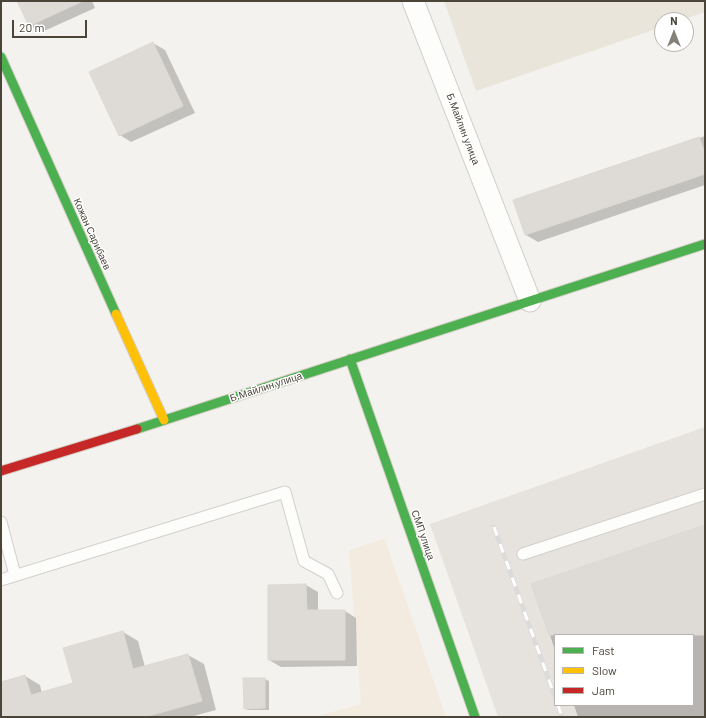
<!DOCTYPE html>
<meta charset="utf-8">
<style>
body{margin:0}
#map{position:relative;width:706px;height:718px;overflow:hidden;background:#f4f2ee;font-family:Barlow,sans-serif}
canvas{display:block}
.frame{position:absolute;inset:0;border:2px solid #4b4439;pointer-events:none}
.legend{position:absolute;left:554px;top:634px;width:140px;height:72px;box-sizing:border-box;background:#fff;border:1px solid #b7b4b0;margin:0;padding:5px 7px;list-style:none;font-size:12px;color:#4b4439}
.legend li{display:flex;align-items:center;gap:8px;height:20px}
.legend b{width:20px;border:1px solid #b7b4b0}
.north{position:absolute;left:654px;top:12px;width:40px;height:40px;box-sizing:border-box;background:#fff;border:1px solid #b7b4b0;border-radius:50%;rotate:0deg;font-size:11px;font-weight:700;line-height:16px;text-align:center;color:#4b4439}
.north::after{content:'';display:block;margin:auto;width:14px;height:18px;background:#868178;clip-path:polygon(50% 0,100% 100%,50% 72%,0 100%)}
.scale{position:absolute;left:12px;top:20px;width:75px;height:18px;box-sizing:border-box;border:2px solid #4b4439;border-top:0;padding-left:5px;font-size:12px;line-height:14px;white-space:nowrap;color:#4b4439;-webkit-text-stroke:3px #fff;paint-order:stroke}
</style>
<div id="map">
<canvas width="706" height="718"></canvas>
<div class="frame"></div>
<ul class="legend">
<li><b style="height:5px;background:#4caf50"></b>Fast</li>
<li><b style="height:5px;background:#ffc107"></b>Slow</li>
<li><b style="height:5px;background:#c62828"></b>Jam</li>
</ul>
<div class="north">N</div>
<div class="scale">20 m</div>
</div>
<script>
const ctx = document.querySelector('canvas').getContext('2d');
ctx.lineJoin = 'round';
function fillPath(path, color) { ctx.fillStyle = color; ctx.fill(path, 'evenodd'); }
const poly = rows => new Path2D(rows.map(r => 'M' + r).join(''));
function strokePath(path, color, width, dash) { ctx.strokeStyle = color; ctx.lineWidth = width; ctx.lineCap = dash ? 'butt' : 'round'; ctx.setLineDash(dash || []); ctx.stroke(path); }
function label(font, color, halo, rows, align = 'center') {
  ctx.font = font + ' Barlow,sans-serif'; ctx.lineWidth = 3; ctx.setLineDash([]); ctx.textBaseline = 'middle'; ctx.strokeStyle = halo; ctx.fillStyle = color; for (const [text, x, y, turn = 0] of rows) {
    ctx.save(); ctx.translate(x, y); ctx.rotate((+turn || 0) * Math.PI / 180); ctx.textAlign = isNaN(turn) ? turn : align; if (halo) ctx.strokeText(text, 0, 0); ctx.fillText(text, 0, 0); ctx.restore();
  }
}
fillPath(poly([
 [385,539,446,717,314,717,361,704,349,550,370,543]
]), '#f3ebdf');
fillPath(poly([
 [705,427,705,717,498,717,430,524],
 [555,635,693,635,693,705,555,705]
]), '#e6e2de');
fillPath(poly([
 [444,1,705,1,705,12,682,20,662,20,662,27,476,91]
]), '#eae5da');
fillPath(poly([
 [18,1,92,1,95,8,42,32,30,26],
 [153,43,165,50,195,113,131,142,120,135],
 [705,136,705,185,538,242,526,235,515,201],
 [705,526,705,717,578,717,574,705,693,705,693,635,555,635,555,650,533,584],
 [306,585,318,592,318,611,345,611,356,618,357,666,281,667,269,660,269,586],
 [123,632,138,641,145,667,188,655,204,664,216,710,190,717,1,717,1,683,25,676,40,685,42,693,74,684],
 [265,679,269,681,269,710,248,710,244,708]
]), '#0003');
const building = poly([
 [17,1,83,1,29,26,17,1],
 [153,42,183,106,119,136,89,72,153,42],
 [699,137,705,153,705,174,525,235,513,200,699,137],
 [705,525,705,635,549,635,531,584,705,525],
 [306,584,307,610,345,610,345,660,268,660,268,585,306,584],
 [123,631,133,669,188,654,202,701,145,717,1,717,1,682,25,675,31,695,73,683,63,648,123,631],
 [243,678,265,678,265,708,244,709,243,678]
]);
fillPath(building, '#dedbd6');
strokePath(building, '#dcd9d4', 1);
const lane = poly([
 [1,522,15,575],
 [523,554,705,494],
 [1,580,285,492,304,561,328,574,337,593]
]);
const street = poly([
 [413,1,530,301]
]);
const fast = poly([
 [1,57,116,314],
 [350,359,475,717],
 [137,429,705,244]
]);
const slow = poly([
 [116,314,164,420]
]);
const jam = poly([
 [1,471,137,429]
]);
strokePath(lane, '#d2d0cb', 13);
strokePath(street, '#d2d0cb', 23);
strokePath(fast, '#d3cfc5', 11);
strokePath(slow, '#d3cfc5', 11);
strokePath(jam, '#d3cfc5', 11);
strokePath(lane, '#fdfdfc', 11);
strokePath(street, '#fdfdfc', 21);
strokePath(fast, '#4caf50', 9);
strokePath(slow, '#ffc107', 9);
strokePath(jam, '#c62828', 9);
const rail = poly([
 [494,527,555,697],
 [558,705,562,717]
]);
strokePath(rail, '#dbdbda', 4.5);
strokePath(rail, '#fff', 3, [9]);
label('10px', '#4b4439', '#fff', [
 ["Б.Майлин улица",463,129,69],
 ["Кожан Сарибаев",92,234,66],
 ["Б.Майлин улица",266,387,-18],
 ["СМП улица",423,535,71]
]);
</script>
